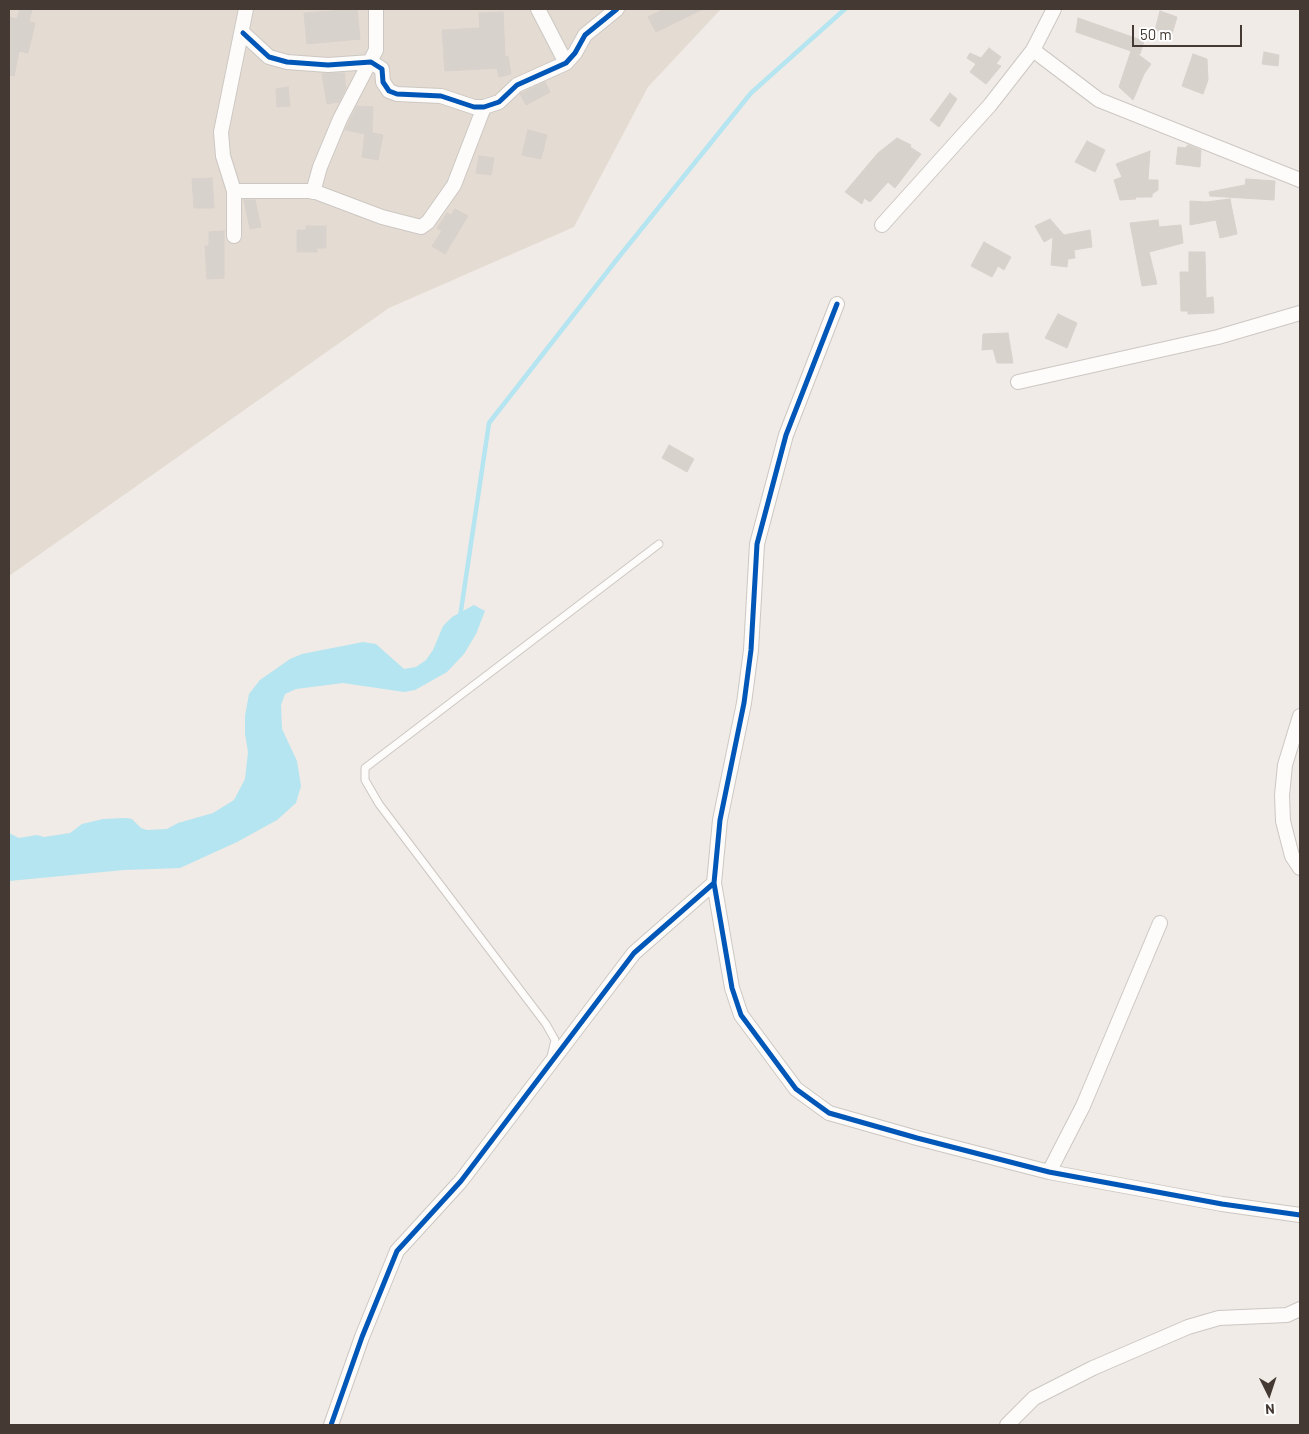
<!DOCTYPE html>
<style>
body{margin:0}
#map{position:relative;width:1309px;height:1434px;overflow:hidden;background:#f0ebe6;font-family:Barlow,sans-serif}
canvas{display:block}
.frame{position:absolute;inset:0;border:10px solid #453a33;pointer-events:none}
.north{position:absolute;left:1244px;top:1369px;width:50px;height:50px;-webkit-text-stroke:4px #fff;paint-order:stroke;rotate:176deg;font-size:14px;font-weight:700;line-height:20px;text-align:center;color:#453a33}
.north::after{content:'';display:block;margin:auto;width:18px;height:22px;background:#453a33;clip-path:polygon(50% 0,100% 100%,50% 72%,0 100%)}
.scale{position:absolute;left:1132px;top:25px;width:110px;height:22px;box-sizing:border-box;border:2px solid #453a33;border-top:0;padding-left:6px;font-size:15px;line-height:18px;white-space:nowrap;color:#453a33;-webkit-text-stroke:4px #fff;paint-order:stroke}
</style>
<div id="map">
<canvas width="1309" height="1434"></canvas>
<div class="frame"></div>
<div class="north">N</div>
<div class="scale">50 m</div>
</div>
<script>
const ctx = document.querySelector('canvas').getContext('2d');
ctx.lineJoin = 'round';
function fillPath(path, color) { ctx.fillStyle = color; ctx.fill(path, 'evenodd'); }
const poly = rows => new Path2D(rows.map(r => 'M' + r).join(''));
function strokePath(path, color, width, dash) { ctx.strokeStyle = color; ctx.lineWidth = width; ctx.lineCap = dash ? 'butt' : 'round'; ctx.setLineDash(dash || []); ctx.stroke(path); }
fillPath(poly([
 [9,9,721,9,648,87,574,227,389,308,9,576]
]), '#e4dcd3');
fillPath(poly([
 [474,605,485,611,476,634,464,654,447,672,415,690,404,692,343,683,296,689,285,694,281,705,282,729,297,761,301,786,296,803,277,820,237,842,180,868,124,870,9,881,9,833,19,838,37,835,44,837,70,833,82,824,103,819,126,818,132,819,141,828,147,830,167,829,178,823,213,813,234,800,245,779,248,752,245,734,245,716,249,694,260,680,290,659,302,654,363,642,376,644,404,669,416,667,426,660,433,650,443,626,452,617]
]), '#b4e5f0');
strokePath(poly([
 [460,617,489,423,618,258,751,93,845,9]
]), '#b4e5f0', 4.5);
const building = poly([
 [20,9,32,9,29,22,35,23,28,53,19,51,14,76,9,75,9,17,17,19,20,9],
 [357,9,360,39,307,44,304,13,357,9],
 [664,9,703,9,656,32,648,17,664,9],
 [1160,11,1177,17,1172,34,1155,30,1160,11],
 [503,12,505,57,508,56,511,74,499,77,497,68,445,71,442,30,480,28,479,13,503,12],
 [1078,18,1144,41,1140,54,1135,52,1151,64,1144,74,1133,100,1119,87,1131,51,1076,32,1078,18],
 [989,48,1001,57,996,64,1001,66,986,84,970,72,976,64,967,58,970,53,981,58,989,48],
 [1264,52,1279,55,1278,66,1262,64,1264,52],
 [1193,54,1207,59,1208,80,1203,94,1182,86,1193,54],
 [344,73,346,88,339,102,327,104,322,74,344,73],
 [545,82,550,92,526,105,520,94,545,82],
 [288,87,290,106,277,107,276,89,288,87],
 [950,93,957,99,939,127,930,120,950,93],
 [357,106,373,107,372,133,383,135,378,160,362,157,365,134,345,130,357,106],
 [528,130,547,135,541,159,522,155,528,130],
 [897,138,911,145,910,147,921,154,895,188,888,182,870,202,864,198,862,204,845,192,878,153,897,138],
 [1087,141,1105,150,1095,172,1075,162,1087,141],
 [1188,145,1201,150,1200,167,1176,164,1178,147,1185,148,1188,145],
 [1150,151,1148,180,1158,180,1158,190,1152,194,1152,197,1135,197,1136,199,1120,200,1114,180,1122,177,1116,164,1150,151],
 [479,156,494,158,491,175,476,173,479,156],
 [212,178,214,208,194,208,192,179,212,178],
 [1246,179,1275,181,1274,200,1210,196,1209,192,1245,185,1246,179],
 [1230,199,1237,234,1220,238,1216,220,1190,225,1190,201,1206,202,1230,199],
 [244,200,255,200,261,227,250,229,244,200],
 [455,209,468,216,445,254,432,246,442,231,437,228,447,213,451,215,455,209],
 [1050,219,1064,235,1090,230,1092,247,1074,250,1075,258,1068,259,1067,267,1051,265,1053,237,1044,242,1035,226,1050,219],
 [1158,220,1159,227,1181,225,1183,243,1149,252,1157,284,1142,286,1130,223,1158,220],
 [306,226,326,226,326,248,317,248,317,252,297,252,297,230,306,230,306,226],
 [224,231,224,278,207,279,205,246,209,246,209,232,224,231],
 [984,242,1011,257,1004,270,998,266,992,277,971,266,984,242],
 [1189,252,1205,252,1206,298,1213,297,1214,313,1188,314,1188,311,1181,311,1180,272,1189,272,1189,252],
 [1058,314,1077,323,1067,348,1045,338,1058,314],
 [1008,333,1013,363,997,363,993,349,982,350,983,334,1008,333],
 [669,445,694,459,687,472,662,458,669,445]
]);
fillPath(building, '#d8d2cd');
strokePath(building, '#d8d1cc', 1);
const lane = poly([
 [551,1057,555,1040,546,1024,379,804,365,780,365,768,659,544]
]);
const street = poly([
 [538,9,566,63],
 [243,33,269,57,287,62,328,65,371,62,382,69,383,82,389,91,397,94,441,96,474,107,484,107,499,102,517,85,566,63,575,53,585,35,617,9],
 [1033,50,1099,100,1300,180],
 [234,191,313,191,382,217,421,227,428,222,454,185,484,107],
 [313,192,320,167,340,119,376,50,376,9],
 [882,225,990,105,1033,50,1054,9],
 [234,236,234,191,223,156,221,132,246,9],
 [837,304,786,435,757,544,751,650,744,703,720,820,714,883,732,988,741,1015,796,1089,829,1113,917,1138,1049,1172,1222,1204,1300,1215],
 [1018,382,1218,337,1300,313],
 [1300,716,1285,765,1282,795,1283,821,1292,856,1300,868],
 [1049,1172,1083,1106,1160,923],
 [331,1425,362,1337,397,1251,461,1181,634,953,714,883],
 [1007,1425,1034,1398,1093,1368,1188,1327,1219,1318,1287,1315,1300,1309]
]);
strokePath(lane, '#ccc7c2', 9);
strokePath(street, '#ccc7c2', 16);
strokePath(lane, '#fdfcfb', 7);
strokePath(street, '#fdfcfb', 14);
strokePath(poly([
 [243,33,269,57,287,62,328,65,371,62,382,69,383,82,389,91,397,94,441,96,474,107,484,107,499,102,517,85,566,63,575,53,585,35,617,9],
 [837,304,786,435,757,544,751,650,744,703,720,820,714,883,732,988,741,1015,796,1089,829,1113,917,1138,1049,1172,1222,1204,1300,1215],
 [331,1425,362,1337,397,1251,461,1181,634,953,714,883]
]), '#0057b8', 5);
</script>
